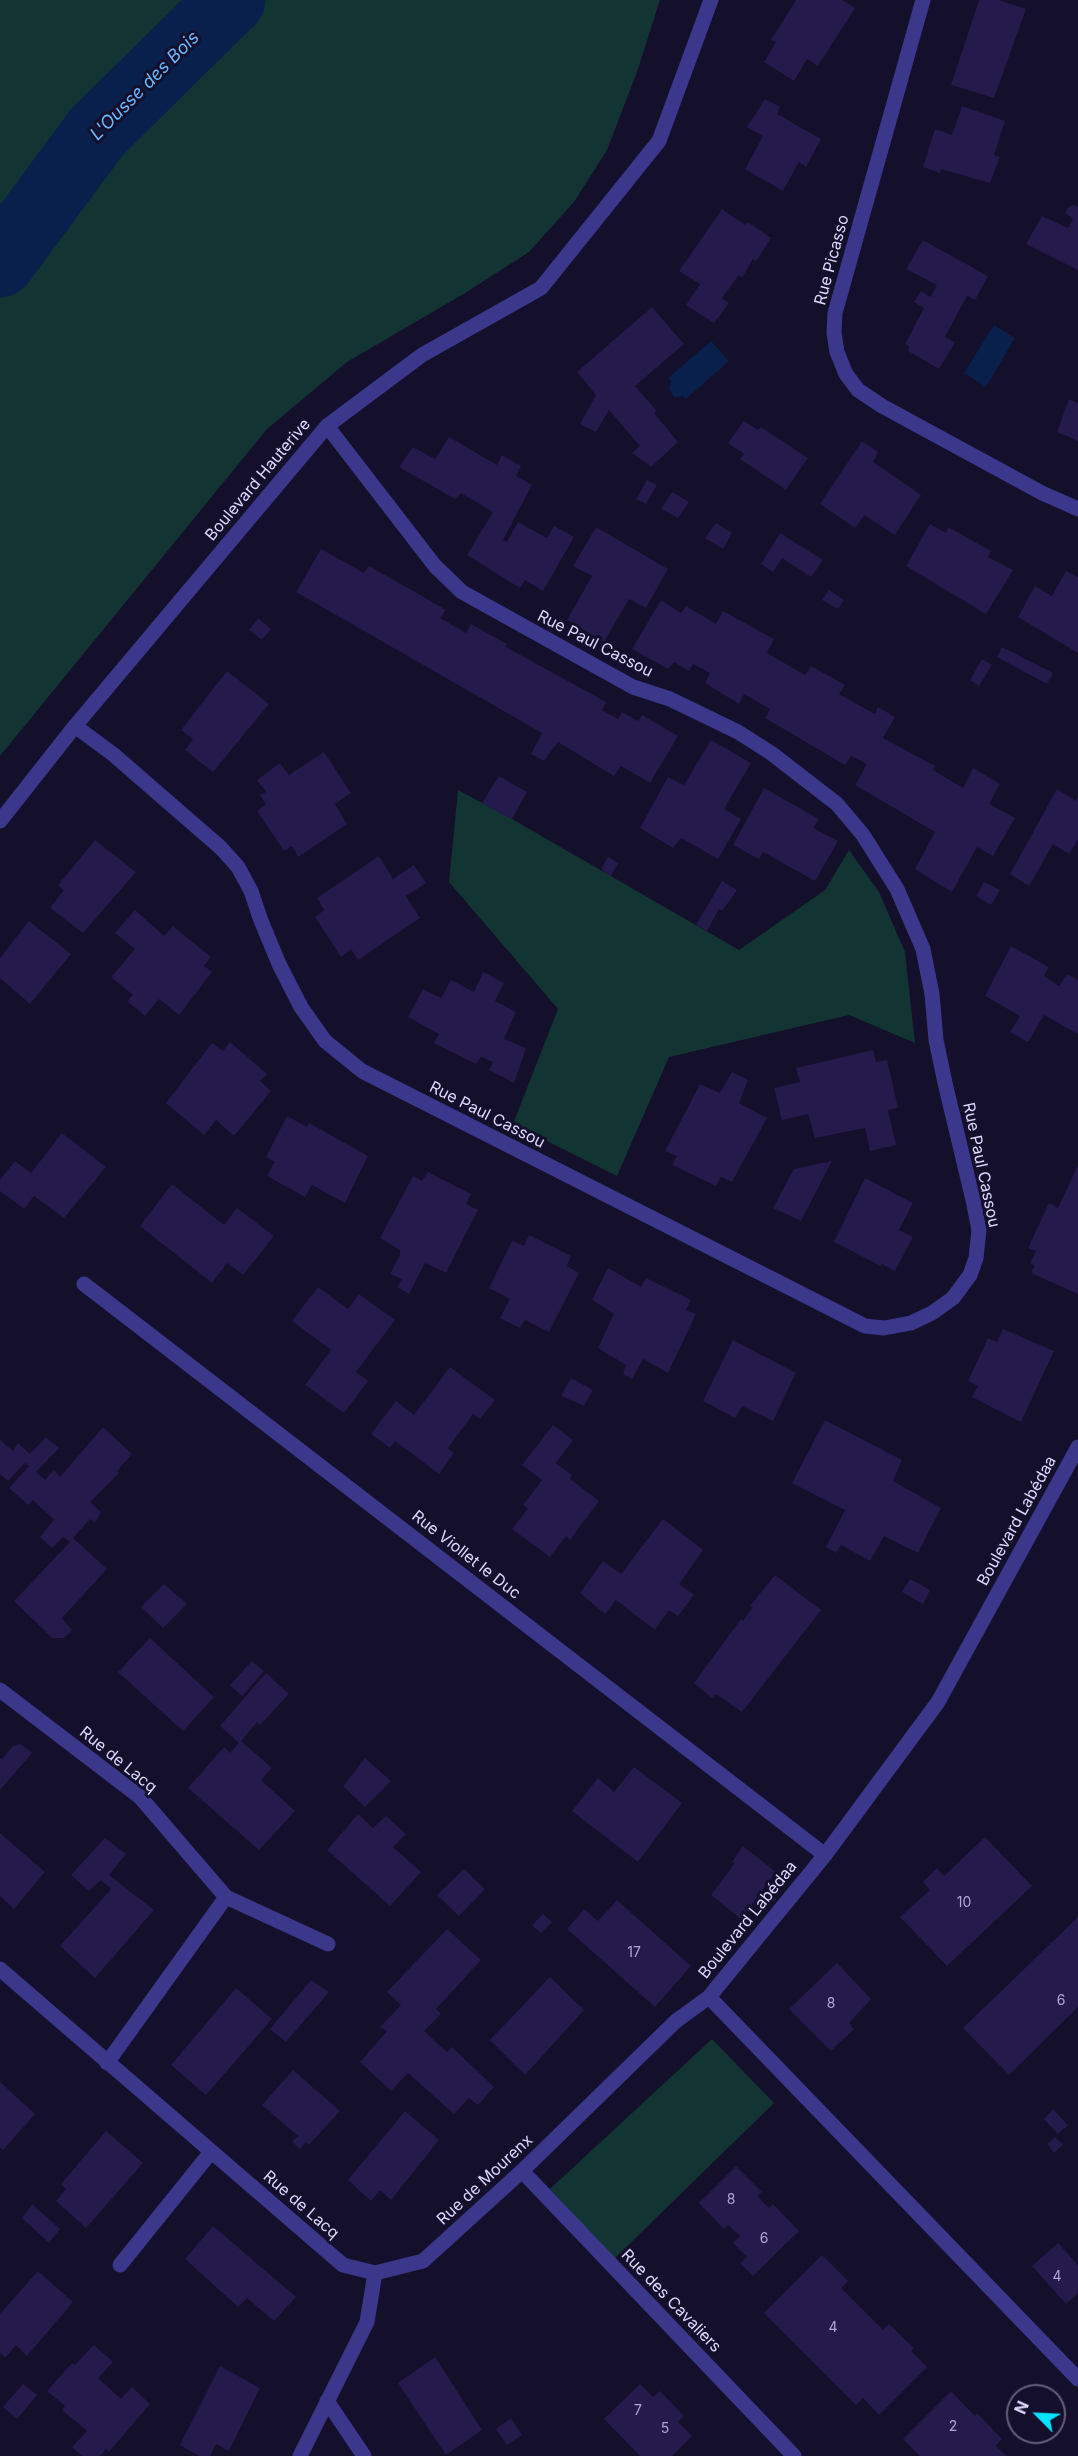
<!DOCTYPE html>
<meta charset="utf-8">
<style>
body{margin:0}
#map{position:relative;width:1078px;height:2456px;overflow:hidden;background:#140f2a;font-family:Inter,sans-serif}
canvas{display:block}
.north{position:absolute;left:1006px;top:2384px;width:60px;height:60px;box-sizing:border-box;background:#140f2a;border:2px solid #645f7f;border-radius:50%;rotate:294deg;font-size:16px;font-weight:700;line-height:24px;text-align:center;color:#ddd8ff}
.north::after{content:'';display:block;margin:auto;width:21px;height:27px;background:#04e5ff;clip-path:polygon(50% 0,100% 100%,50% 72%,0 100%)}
</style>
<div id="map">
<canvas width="1078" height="2456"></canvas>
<div class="north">N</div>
</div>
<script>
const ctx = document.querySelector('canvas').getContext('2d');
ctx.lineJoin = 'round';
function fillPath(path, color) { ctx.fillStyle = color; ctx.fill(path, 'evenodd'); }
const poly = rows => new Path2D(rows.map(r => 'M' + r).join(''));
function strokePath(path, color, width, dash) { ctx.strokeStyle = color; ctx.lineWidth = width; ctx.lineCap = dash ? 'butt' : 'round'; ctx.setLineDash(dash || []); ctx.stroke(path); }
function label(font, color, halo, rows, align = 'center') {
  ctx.font = font + ' Inter,sans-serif'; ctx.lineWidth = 6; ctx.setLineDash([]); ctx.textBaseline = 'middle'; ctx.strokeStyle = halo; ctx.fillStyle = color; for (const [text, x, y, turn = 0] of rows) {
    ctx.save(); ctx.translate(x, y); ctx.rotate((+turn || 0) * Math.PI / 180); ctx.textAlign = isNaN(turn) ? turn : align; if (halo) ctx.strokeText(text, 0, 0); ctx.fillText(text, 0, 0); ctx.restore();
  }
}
fillPath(poly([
 [0,0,660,0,637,72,607,150,574,202,529,252,465,293,347,362,267,429,0,756],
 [458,790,512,819,739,950,825,890,849,850,879,892,905,952,915,1043,849,1015,669,1057,617,1176,513,1124,558,1009,449,882],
 [712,2039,774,2103,614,2259,550,2189]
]), '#123533');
fillPath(poly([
 [994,325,1015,338,986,387,964,373],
 [711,341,729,361,686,399,683,396,674,397,669,389,671,381,668,378]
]), '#08204b');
strokePath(poly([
 [0,263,97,132,231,0]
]), '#08204b', 69);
fillPath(poly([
 [796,0,842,0,855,8,818,66,807,59,794,81,764,62,776,42,771,40],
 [979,0,999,0,1026,9,994,98,951,85],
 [765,99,780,107,777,114,821,139,806,167,799,162,783,191,745,169,763,136,747,127],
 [962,106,1005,121,994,155,1000,157,990,183,941,169,940,173,923,167,935,129,952,135],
 [1073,205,1078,207,1078,270,1026,244,1042,216,1068,228,1073,219,1065,213,1068,207],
 [722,209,745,225,748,222,771,238,756,261,753,259,742,278,739,275,722,298,729,303,714,323,686,305,700,284,679,271],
 [923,240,988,276,975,300,967,296,945,337,955,342,939,369,908,351,909,346,905,344,924,308,914,302,921,291,931,297,937,285,906,269],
 [652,307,684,344,635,386,657,411,654,413,678,442,651,467,632,453,640,446,609,410,596,432,580,424,596,395,577,372],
 [1069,399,1078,403,1078,441,1057,432],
 [744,421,758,430,761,427,808,458,786,490,740,459,744,454,728,443],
 [449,437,497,465,502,455,521,466,516,476,532,485,503,540,507,542,518,522,547,538,554,526,574,537,543,591,525,580,520,588,467,555,493,512,461,493,455,499,399,467,413,447,435,459],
 [862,441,878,452,873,462,921,495,895,535,864,515,855,528,820,504],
 [647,480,657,485,646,504,636,499],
 [672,492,689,502,678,518,661,509],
 [716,523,732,533,723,549,705,538],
 [930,524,946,533,948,527,991,551,988,557,1013,570,986,614,906,566],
 [596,527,668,569,646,608,629,599,604,642,567,620,592,576,573,566],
 [780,533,823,560,811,577,782,558,773,572,761,564],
 [321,549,364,573,369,566,415,592,446,610,440,618,466,633,471,624,507,644,506,647,606,702,602,710,618,719,622,712,638,721,642,715,678,736,650,783,621,766,614,776,558,742,544,761,531,754,542,733,296,592],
 [1066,571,1078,577,1078,653,1018,617,1035,586,1052,596],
 [829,590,844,600,838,609,822,600],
 [661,600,681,613,686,606,716,624,723,611,774,639,767,653,805,675,811,666,845,685,839,694,875,714,878,707,895,717,883,738,935,766,933,770,963,788,973,768,1000,784,989,804,1015,818,993,856,977,847,952,892,915,869,935,832,855,785,867,764,851,756,845,765,765,718,770,709,744,694,739,704,705,683,710,673,693,664,689,671,674,662,668,669,632,649],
 [258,618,271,629,262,640,249,630],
 [1002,647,1053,673,1047,684,997,657],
 [982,659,992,665,979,686,970,680],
 [227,671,269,704,213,772,185,750,193,739,181,730],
 [711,740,751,763,724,809,741,819,718,859,681,838,673,848,640,828,668,777,684,785],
 [324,752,351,793,335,804,347,824,298,857,292,846,284,851,257,811,266,804,260,795,266,792,257,780,280,763,289,775],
 [499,776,527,792,512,819,482,803],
 [764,788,819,819,813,828,838,841,815,881,763,852,759,859,733,845],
 [1057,789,1076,801,1078,797,1078,840,1069,854,1053,844,1029,886,1010,874],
 [95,840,136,872,83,933,50,908,64,890,58,885],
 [379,856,393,879,414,865,426,883,406,896,420,918,358,960,351,949,341,957,315,917,324,910,317,898],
 [608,857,618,863,611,876,601,869],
 [722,881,737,890,722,911,719,909,707,931,696,925],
 [984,882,1000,890,991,905,976,896],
 [135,910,164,936,173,926,211,957,204,966,212,972,179,1015,159,999,145,1016,127,1001,133,995,111,977,135,949,115,933],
 [29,921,71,954,30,1004,0,978,0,958],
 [1011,946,1049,967,1044,976,1059,986,1067,974,1078,980,1078,1034,1044,1015,1028,1042,1010,1032,1020,1016,985,996],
 [483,972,504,983,495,1001,516,1012,504,1039,526,1048,514,1083,489,1070,493,1062,481,1057,476,1064,434,1043,439,1034,408,1017,423,989,441,998,451,980,474,992],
 [230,1042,267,1074,260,1081,271,1091,234,1136,216,1120,204,1135,166,1103,212,1043,223,1051],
 [873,1050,876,1062,887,1060,889,1068,898,1108,888,1110,896,1145,870,1151,865,1128,815,1138,808,1114,782,1120,774,1088,800,1082,796,1068],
 [732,1072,748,1080,739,1103,767,1118,732,1182,721,1177,716,1186,672,1165,677,1156,665,1151,700,1084,720,1093],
 [287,1116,307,1127,309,1123,368,1156,345,1203,312,1185,305,1197,267,1176,275,1162,266,1157],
 [62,1133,106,1167,64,1218,34,1196,24,1209,0,1191,0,1180,15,1161,31,1173],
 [832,1161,801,1221,773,1208,794,1169],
 [1078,1165,1078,1294,1031,1273,1035,1266,1030,1263,1036,1251,1028,1248,1049,1203,1058,1208],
 [428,1172,471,1194,466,1204,478,1210,446,1273,425,1263,409,1294,397,1287,402,1279,390,1274,400,1255,400,1250,380,1238,413,1176,422,1181],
 [865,1178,913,1203,899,1230,913,1237,895,1271,882,1264,881,1266,834,1242],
 [172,1184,224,1225,237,1208,274,1236,243,1275,227,1263,212,1283,140,1226],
 [529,1235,571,1256,567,1266,579,1273,549,1332,525,1320,520,1328,500,1318,510,1299,489,1288,512,1241,524,1246],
 [608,1268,641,1287,646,1278,691,1300,686,1310,696,1314,668,1373,643,1359,632,1379,623,1374,626,1365,598,1348,614,1314,592,1300],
 [318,1287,348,1309,359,1294,395,1320,356,1372,368,1381,344,1413,305,1385,331,1350,292,1321],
 [1003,1329,1054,1351,1021,1422,972,1397,978,1386,968,1381,988,1338,997,1342],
 [733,1340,796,1373,773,1421,742,1406,735,1418,703,1401],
 [450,1367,495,1400,480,1419,473,1414,448,1448,454,1453,439,1474,395,1441,390,1448,371,1434,396,1401,414,1415],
 [571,1378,593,1390,584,1406,561,1396],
 [825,1420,902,1460,893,1481,941,1508,918,1553,884,1536,870,1561,841,1545,836,1553,826,1547,845,1510,792,1483],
 [553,1425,573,1440,556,1463,572,1475,570,1479,599,1501,570,1540,566,1536,550,1557,512,1529,528,1508,523,1505,542,1480,522,1465],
 [103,1427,132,1454,117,1471,119,1473,90,1502,101,1512,95,1523,90,1519,73,1538,107,1569,62,1618,72,1630,64,1638,52,1638,14,1601,70,1542,63,1537,52,1548,40,1537,54,1520,33,1500,28,1505,9,1488,29,1466,25,1463,8,1481,0,1474,0,1440,13,1451,18,1443,30,1454,46,1437,59,1448,36,1472,45,1480,54,1470,60,1477],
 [663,1519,703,1550,679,1584,694,1595,678,1616,669,1610,655,1630,616,1600,605,1614,580,1593,603,1561,621,1574],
 [775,1575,821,1610,742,1712,716,1694,712,1698,694,1683,741,1619,743,1621,753,1607,750,1606],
 [910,1579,930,1590,923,1604,902,1592],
 [164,1584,187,1604,163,1628,141,1607],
 [150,1638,214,1697,183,1731,118,1672],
 [252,1661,264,1671,242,1696,230,1685],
 [266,1673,289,1694,260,1725,257,1722,241,1741,272,1768,261,1780,295,1811,259,1850,188,1788,224,1747,230,1753,239,1743,220,1726],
 [21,1744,32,1753,0,1790,0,1758,2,1759,13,1746],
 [365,1758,391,1781,365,1807,343,1786],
 [634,1767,682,1803,638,1862,572,1811,598,1778,614,1792],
 [358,1814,373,1828,386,1816,406,1834,393,1847,421,1872,390,1906,327,1850],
 [0,1833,45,1872,14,1909,0,1896],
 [985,1837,1032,1886,947,1966,900,1917,930,1890,923,1882,937,1868,944,1876],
 [105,1838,126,1854,109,1875,154,1910,95,1978,60,1946,111,1889,101,1880,89,1891,71,1875],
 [743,1846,776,1872,741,1919,711,1895,735,1863,732,1862],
 [464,1869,485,1889,459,1916,437,1895],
 [617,1900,691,1966,655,2007,567,1929,584,1909,598,1921],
 [543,1914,552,1922,541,1933,532,1925],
 [1078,1917,1078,2007,1009,2075,963,2028],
 [447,1929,481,1960,436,2009,441,2014,424,2031,447,2052,452,2047,494,2087,478,2105,469,2098,454,2114,408,2073,391,2091,360,2062,387,2031,380,2027,401,2005,387,1992],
 [837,1963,871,1999,849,2023,854,2029,831,2051,789,2009],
 [550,1977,584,2010,525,2075,490,2040],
 [311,1980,329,1992,286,2042,270,2029],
 [236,1988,272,2019,206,2095,171,2065],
 [293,2070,340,2111,309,2145,306,2142,300,2149,292,2142,298,2136,262,2105],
 [0,2082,35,2114,3,2150,0,2148],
 [1053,2109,1068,2125,1058,2134,1044,2119],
 [405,2111,439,2140,391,2200,380,2190,371,2201,348,2180],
 [106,2131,143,2163,86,2228,56,2201,66,2189,61,2184],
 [1055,2137,1063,2145,1054,2153,1047,2144],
 [736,2166,762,2192,757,2196,769,2208,773,2204,799,2231,753,2276,740,2263,747,2257,733,2243,740,2236,728,2225,724,2229,699,2203],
 [32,2204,60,2229,49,2243,22,2218],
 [213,2226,296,2297,274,2321,247,2298,238,2307,185,2259],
 [1058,2243,1078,2265,1078,2293,1066,2304,1032,2266],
 [822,2255,848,2281,841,2288,883,2330,889,2324,914,2348,911,2351,927,2367,879,2415,863,2398,856,2405,764,2313],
 [38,2271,73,2302,27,2356,16,2345,5,2358,0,2353,0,2314],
 [94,2345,113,2362,98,2378,121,2399,132,2387,150,2404,109,2452,106,2449,100,2456,82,2456,72,2447,87,2431,62,2410,65,2406,47,2391,72,2363,75,2365],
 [435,2357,482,2430,446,2455,398,2383],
 [220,2366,260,2388,229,2451,216,2444,210,2456,199,2456,180,2445],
 [23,2384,37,2395,17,2419,3,2407],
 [640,2384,653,2397,660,2391,684,2416,678,2422,692,2436,672,2456,640,2456,604,2419],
 [951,2391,975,2416,977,2413,1002,2439,996,2446,1006,2456,920,2456,903,2439],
 [511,2418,522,2435,507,2445,496,2429]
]), '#241a4c');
strokePath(poly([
 [923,0,835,313,834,333,837,352,846,374,858,390,882,406,1042,493,1078,509],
 [75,726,114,755,221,848,238,867,251,891,260,918,279,964,301,1007,325,1041,362,1071,865,1326,884,1328,911,1323,932,1313,953,1298,970,1275,976,1258,979,1230,973,1200,945,1083,936,1040,932,994,923,949,897,889,863,835,837,804,771,753,738,732,670,699,633,687,462,592,435,566,327,426],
 [84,1284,825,1855],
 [1078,1447,938,1702,825,1855,709,1997,1078,2379],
 [0,1690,140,1797,226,1897,328,1944],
 [0,1969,343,2265,375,2273],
 [107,2063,226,1897],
 [522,2171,794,2456],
 [120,2265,211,2152],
 [327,2401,364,2456],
 [300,2456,367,2322,375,2273,423,2261,522,2171,676,2021,709,1997]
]), '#3b388c', 15);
strokePath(poly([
 [0,821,75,726,327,426,422,355,541,288,659,141,711,0]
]), '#3b388c', 15);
label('14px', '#afa8d2', null, [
 ["10",964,1903],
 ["17",634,1953],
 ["6",1061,2001],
 ["8",831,2004],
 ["8",731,2200],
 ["6",764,2239],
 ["4",1057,2277],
 ["4",833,2328],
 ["7",638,2411],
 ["2",953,2427],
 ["5",665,2429]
]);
label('16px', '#ddd8ff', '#140f2a', [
 ["Rue Picasso",832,260,-75],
 ["Boulevard Hauterive",258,480,-50],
 ["Rue Paul Cassou",595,644,27],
 ["Rue Paul Cassou",487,1115,27],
 ["Rue Paul Cassou",981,1165,78],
 ["Boulevard Labédaa",1017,1521,-61],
 ["Rue Viollet le Duc",466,1555,38],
 ["Rue de Lacq",118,1760,39],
 ["Boulevard Labédaa",748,1920,-51],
 ["Rue de Mourenx",485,2180,-43],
 ["Rue de Lacq",301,2205,41],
 ["Rue des Cavaliers",671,2301,46]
]);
label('italic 18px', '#66b8ff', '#140f2a', [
 ["L'Ousse des Bois",145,86,-45]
]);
</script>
